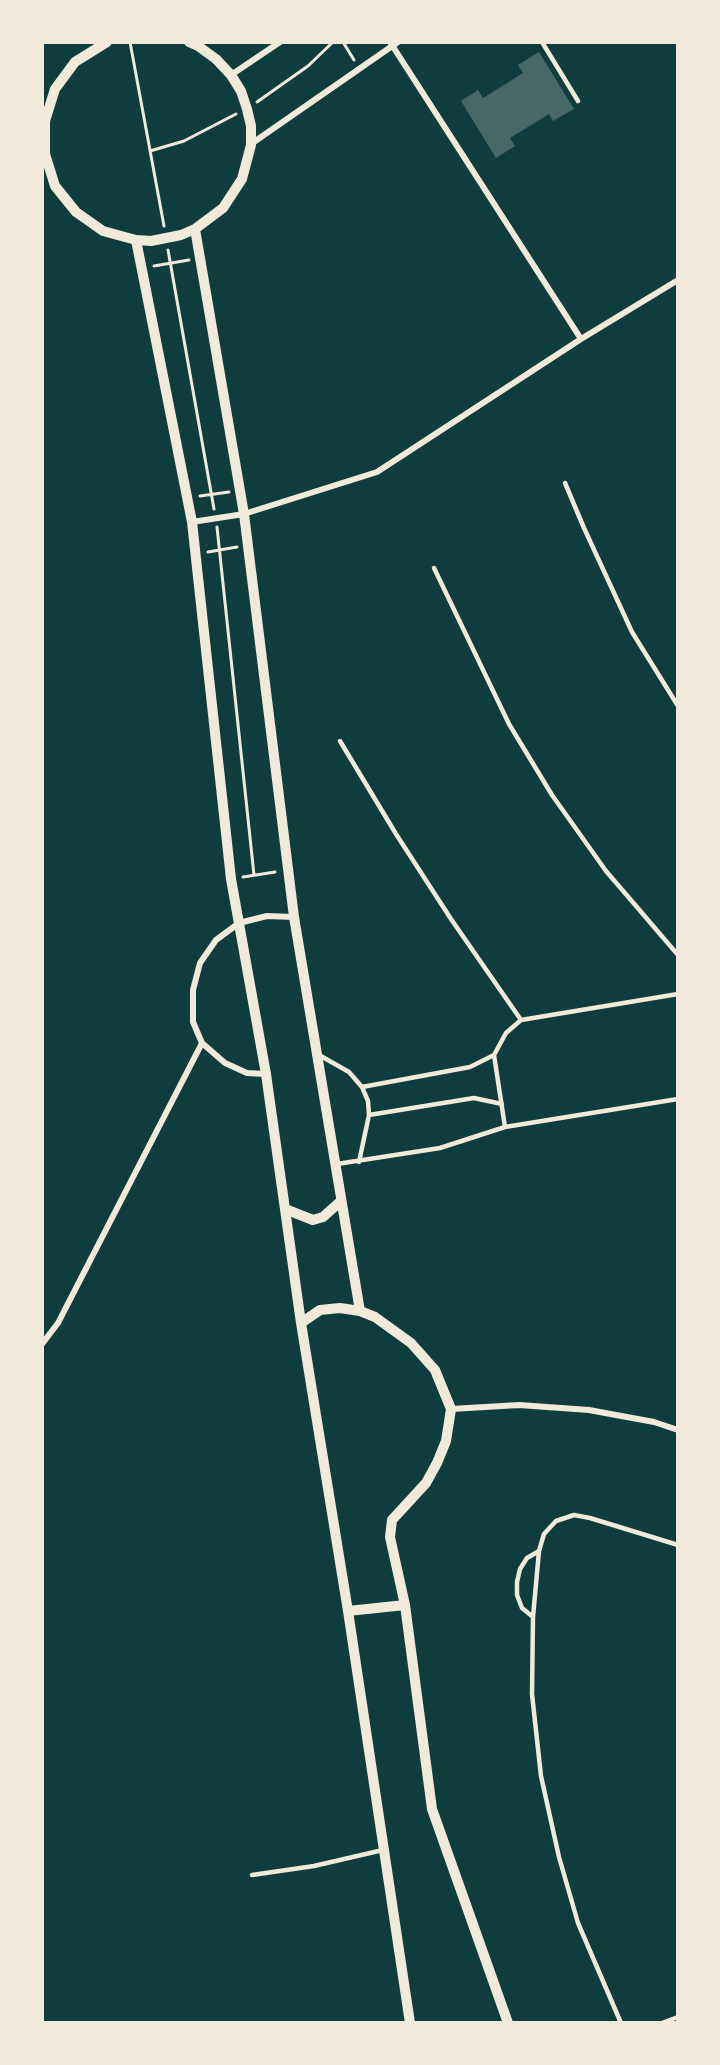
<!DOCTYPE html>
<style>
body{margin:0}
#map{position:relative;width:720px;height:2065px;overflow:hidden;background:#0f3d3e;font-family:"Open Sans",sans-serif}
canvas{display:block}
.frame{position:absolute;inset:0;border:44px solid #f1e9da;pointer-events:none}
</style>
<div id="map">
<canvas width="720" height="2065"></canvas>
<div class="frame"></div>
</div>
<script>
const ctx = document.querySelector('canvas').getContext('2d');
ctx.lineJoin = 'round';
function fillPath(path, color) { ctx.fillStyle = color; ctx.fill(path, 'evenodd'); }
const poly = rows => new Path2D(rows.map(r => 'M' + r).join(''));
function strokePath(path, color, width, dash) { ctx.strokeStyle = color; ctx.lineWidth = width; ctx.lineCap = dash ? 'butt' : 'round'; ctx.setLineDash(dash || []); ctx.stroke(path); }
fillPath(poly([
 [539,52,574,109,553,121,549,114,510,138,515,146,496,158,461,101,478,90,483,98,523,73,518,65]
]), '#486865');
strokePath(poly([
 [130,42,164,226],
 [343,42,354,60],
 [257,102,308,66,333,42],
 [150,151,184,141,236,114],
 [168,250,214,509],
 [154,266,189,260],
 [200,496,229,492],
 [217,527,254,875],
 [208,552,237,547],
 [243,877,275,872]
]), '#f1e9da', 3);
strokePath(poly([
 [542,42,578,101],
 [565,483,584,528,632,632,678,706],
 [434,568,509,724,552,795,606,871,678,955],
 [340,741,396,834,451,919,521,1020],
 [319,1055,349,1072,362,1087,368,1101,369,1115,359,1162],
 [362,1087,470,1067,494,1055],
 [369,1115,474,1098,502,1104],
 [505,1127,494,1055,506,1033,521,1020,678,994],
 [337,1164,440,1148,505,1127,678,1099],
 [533,1617,522,1608,517,1595,517,1582,520,1569,527,1558,539,1551],
 [252,1875,314,1866,383,1850],
 [621,2023,578,1923,559,1857,541,1776,532,1694,533,1617,539,1551,544,1534,556,1521,574,1515,590,1518,678,1545],
 [662,2023,678,2017]
]), '#f1e9da', 4.5);
strokePath(poly([
 [390,42,581,339],
 [231,75,280,42],
 [251,144,398,42],
 [192,522,244,514,377,472,581,339,678,280],
 [266,1074,247,1073,225,1063,202,1043,193,1022,193,990,200,963,216,940,239,923,267,916,294,917],
 [42,1344,58,1323,202,1043],
 [451,1409,519,1405,589,1410,654,1422,678,1430]
]), '#f1e9da', 6);
strokePath(poly([
 [107,42,75,62,55,89,45,121,45,154,55,186,76,212,103,231,136,240,151,241,181,235,195,229,223,208,242,179,251,145,251,126,247,109,241,91,231,75,216,59,198,46,189,42],
 [195,229,244,514,294,917,360,1311,375,1317,411,1343,435,1370,451,1409,446,1441,437,1463,426,1483,392,1520,390,1537,405,1605,432,1809,508,2023],
 [136,240,192,522,231,879,266,1074,301,1323,348,1611,410,2023],
 [285,1209,313,1220,323,1217,341,1201],
 [301,1323,320,1310,340,1308,360,1311],
 [348,1611,405,1605]
]), '#f1e9da', 10);
</script>
